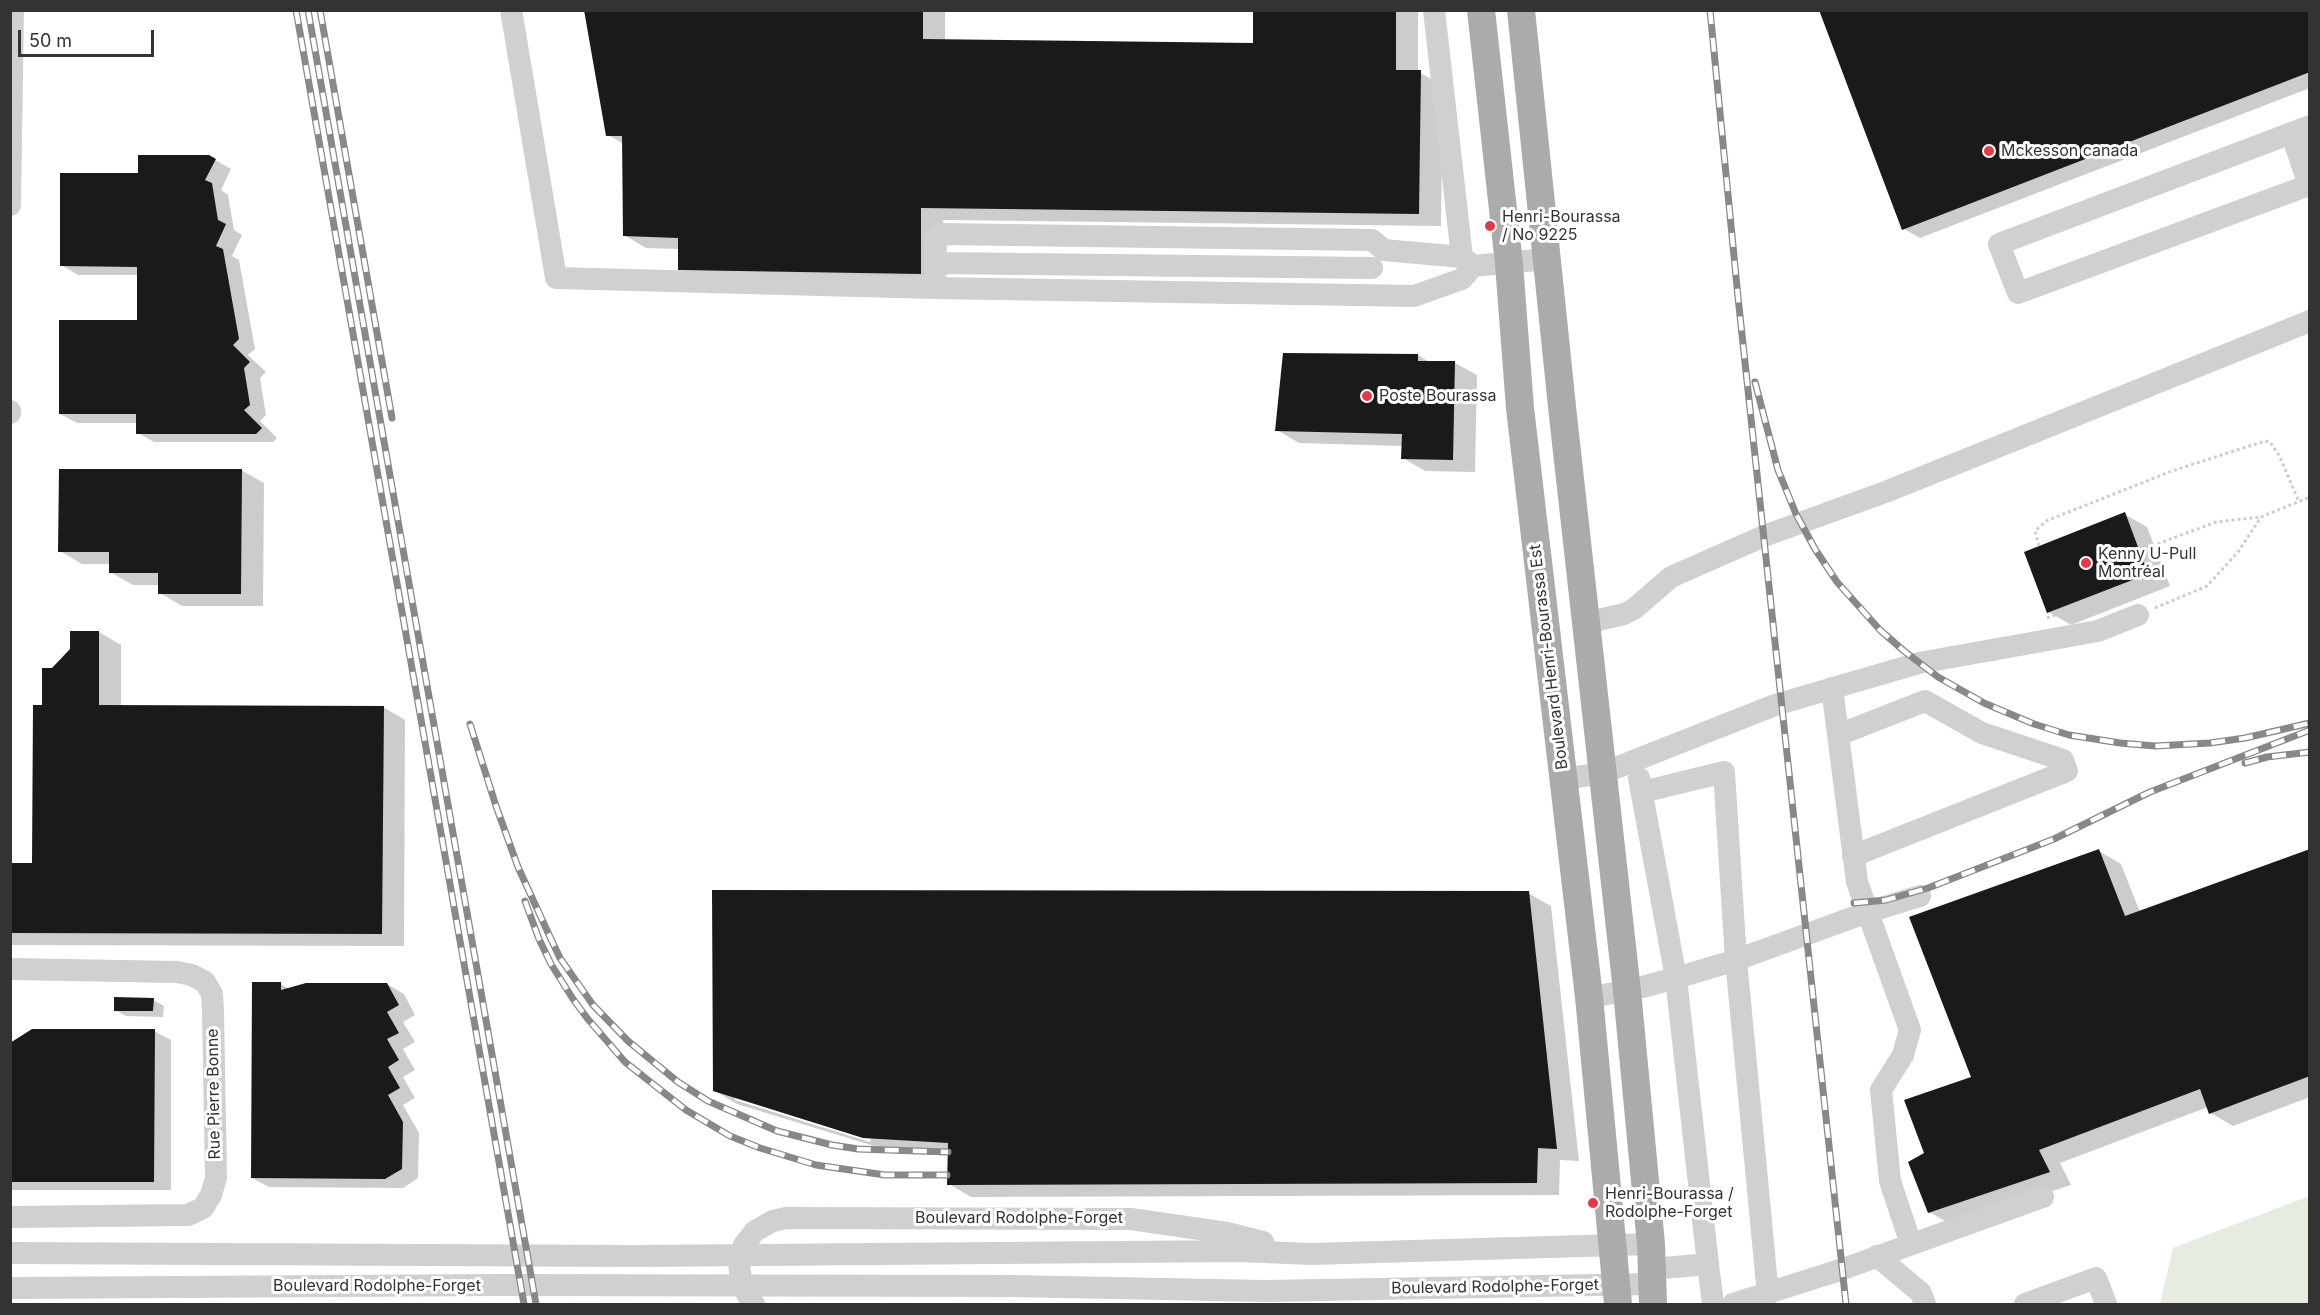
<!DOCTYPE html>
<meta charset="utf-8">
<style>
body{margin:0}
#map{position:relative;width:2320px;height:1315px;overflow:hidden;background:#fff;font-family:Inter,sans-serif}
canvas{display:block}
.frame{position:absolute;inset:0;border:12px solid #333;pointer-events:none}
.scale{position:absolute;left:18px;top:30px;width:136px;height:27px;box-sizing:border-box;border:3px solid #333;border-top:0;padding-left:8px;font-size:18px;line-height:21px;white-space:nowrap;color:#333;-webkit-text-stroke:4px #fff;paint-order:stroke}
</style>
<div id="map">
<canvas width="2320" height="1315"></canvas>
<div class="frame"></div>
<div class="scale">50 m</div>
</div>
<script>
const ctx = document.querySelector('canvas').getContext('2d');
ctx.lineJoin = 'round';
function fillPath(path, color) { ctx.fillStyle = color; ctx.fill(path, 'evenodd'); }
const poly = rows => new Path2D(rows.map(r => 'M' + r).join(''));
function strokePath(path, color, width, dash) { ctx.strokeStyle = color; ctx.lineWidth = width; ctx.lineCap = dash ? 'butt' : 'round'; ctx.setLineDash(dash || []); ctx.stroke(path); }
function label(font, color, halo, rows, align = 'center') {
  ctx.font = font + ' Inter,sans-serif'; ctx.lineWidth = 6; ctx.setLineDash([]); ctx.textBaseline = 'middle'; ctx.strokeStyle = halo; ctx.fillStyle = color; for (const [text, x, y, turn = 0] of rows) {
    ctx.save(); ctx.translate(x, y); ctx.rotate((+turn || 0) * Math.PI / 180); ctx.textAlign = isNaN(turn) ? turn : align; if (halo) ctx.strokeText(text, 0, 0); ctx.fillText(text, 0, 0); ctx.restore();
  }
}
fillPath(poly([
 [2309,1196,2309,1304,2160,1304,2173,1248]
]), '#e6ecdf');
fillPath(poly([
 [586,10,945,10,945,41,1254,44,1254,10,1418,10,1418,72,1443,85,1441,226,943,220,943,286,702,282,680,269,679,249,646,248,624,235,624,144,608,135],
 [2310,10,2310,88,1920,238,1904,229],
 [208,156,231,169,221,190,228,195,234,230,242,235,232,256,239,260,255,349,248,355,266,372,260,378,266,415,260,421,277,438,273,442,154,442,138,433,138,423,77,423,60,414,139,322,139,275,78,275,61,265,139,175],
 [1418,355,1429,362,1455,363,1477,375,1475,472,1425,471,1403,458,1403,446,1299,443,1277,430],
 [241,470,264,483,263,606,182,606,160,593,160,585,133,585,110,572,110,564,82,564,60,551],
 [2124,514,2147,527,2170,586,2071,625,2049,612],
 [99,632,121,645,121,707,383,707,405,720,404,946,10,945,10,864,34,864,43,706,52,669],
 [2099,851,2121,864,2140,912,2310,851,2310,1097,2233,1126,2211,1113,2208,1107,2060,1163,2071,1185,1951,1224,1929,1212,1926,1154,1972,1078],
 [1528,893,1551,906,1579,1161,1560,1160,1559,1195,971,1197,949,1184,949,1153,887,1150,737,1104,715,1091],
 [735,1097,871,1139,870,1142,735,1100],
 [281,984,289,989,387,984,404,994,415,1015,403,1022,415,1042,403,1049,415,1070,403,1077,415,1098,403,1105,419,1133,418,1178,403,1188,269,1187,252,1178],
 [153,1000,164,1006,163,1017,126,1016,115,1010],
 [154,1031,171,1040,171,1190,10,1190,10,1040,14,1042]
]), '#0003');
fillPath(poly([
 [584,10,923,10,923,39,1253,43,1253,10,1396,10,1396,70,1421,70,1419,214,921,208,921,274,678,270,678,238,623,236,622,136,606,136],
 [1819,10,2310,10,2310,72,1902,230],
 [138,155,209,155,216,159,205,180,212,183,218,220,226,224,216,246,223,249,239,339,233,345,250,362,244,368,250,405,244,410,262,428,256,434,136,434,136,414,59,414,59,320,137,320,137,267,60,266,60,173,138,173],
 [1283,353,1418,354,1418,361,1455,361,1453,460,1401,459,1402,434,1275,431],
 [59,469,242,469,241,594,158,594,158,573,109,573,109,552,58,552],
 [2125,512,2148,574,2047,613,2024,552],
 [70,631,99,631,99,705,384,706,382,934,10,933,10,863,32,863,33,705,42,705,42,668,52,668,70,649],
 [2099,849,2125,916,2310,849,2310,1076,2209,1114,2200,1089,2039,1150,2050,1172,1928,1213,1908,1162,1924,1153,1904,1100,1971,1077,1909,917],
 [712,890,1529,891,1557,1149,1538,1148,1537,1183,947,1185,948,1143,863,1138,713,1091],
 [252,982,281,982,281,990,306,983,387,983,399,1005,387,1012,399,1033,387,1039,399,1060,388,1067,400,1088,388,1095,403,1122,402,1169,385,1179,251,1178],
 [114,997,154,998,153,1011,114,1011],
 [32,1029,155,1029,154,1182,10,1182,10,1043]
]), '#1a1a1a');
strokePath(poly([
 [2039,546,2035,531,2046,521,2172,471,2265,441,2270,442,2279,455,2299,502],
 [2152,546,2216,522,2260,517],
 [2155,608,2207,586,2238,552,2261,517,2310,497],
 [2047,618,2055,615,2053,611]
]), '#cdcdcd', 3, [3, 3]);
strokePath(poly([
 [511,10,556,278,935,288,1414,296,1462,279,1473,266,1462,257,1384,250,1372,240,940,234,936,237,935,288],
 [1434,10,1462,257],
 [2310,126,1999,244,2018,293,2309,185,2296,147,2310,142],
 [10,205,13,10],
 [936,263,1372,268],
 [1473,266,1547,259],
 [10,411,10,413],
 [1586,623,1624,614,1634,609,1671,577,1764,536,1888,491,2310,321],
 [1832,688,1857,882,1910,1030,1903,1055,1881,1090,1890,1181,1911,1244],
 [1838,735,1925,701,1982,733,2063,760,2067,771,1853,856],
 [1563,779,1603,773,1775,705,1919,663,2098,631,2138,615],
 [1642,792,1724,772,1736,960,1768,1295],
 [10,969,177,972,192,975,205,982,212,994,213,1011,216,1178,211,1195,203,1208,188,1215,10,1217],
 [1589,997,1627,991,1676,978,1639,778],
 [773,1221,786,1218,1131,1219,1227,1233,1263,1242],
 [10,1253,635,1256,1238,1251,1311,1254,1651,1244],
 [1877,1256,1921,1293,1925,1304],
 [1708,1264,1713,1304],
 [1652,1269,1708,1264,1676,978,1736,960,1868,912,1920,896],
 [10,1288,504,1285,1010,1286,1266,1291,1652,1284],
 [1733,1304,1843,1269,2043,1197],
 [2025,1304,2096,1278,2106,1304]
]), '#d0d0d0', 22);
strokePath(poly([
 [1481,10,1509,264,1520,408,1589,997,1618,1304],
 [1521,10,1563,416,1627,991,1651,1244,1653,1304]
]), '#ababab', 28);
const rail = poly([
 [296,10,524,1304],
 [308,10,536,1304],
 [320,10,392,418],
 [1710,10,1738,297,1846,1304],
 [1755,382,1778,470,1796,514,1815,549,1837,582,1880,630,1904,651,1938,677,1984,703,2034,724,2069,735,2120,743,2155,746,2210,743,2245,738,2310,723],
 [470,724,496,806,518,867,550,937,560,958,593,1005,628,1041,678,1082,708,1101,777,1131,832,1145,858,1149,948,1152],
 [2245,763,2267,757,2310,752],
 [525,901,539,939,551,964,573,999,587,1018,625,1062,686,1110,730,1136,760,1148,816,1165,885,1175,947,1175],
 [1854,903,1886,900,1928,888,2054,839,2150,792,2310,730]
]);
strokePath(rail, '#888', 7);
strokePath(rail, '#fff', 4.5, [14]);
strokePath(poly([
 [754,1304,750,1300,741,1282,739,1263,744,1245,755,1231,773,1221]
]), '#d0d0d0', 22);
for (const [x, y, r, color] of [
 [1989,151,6,"#e63946"],
 [1490,226,6,"#e63946"],
 [1367,396,6,"#e63946"],
 [2086,563,6,"#e63946"],
 [1593,1203,6,"#e63946"]
]) { const dot = new Path2D(); dot.arc(x, y, r, 0, 2 * Math.PI); ctx.fillStyle = color; ctx.fill(dot); strokePath(dot, '#fff', 2); }
label('16px', '#333', '#fff', [
 ["Mckesson canada",2001,151],
 ["Henri-Bourassa",1502,217],
 ["/ No 9225",1502,235],
 ["Poste Bourassa",1379,396],
 ["Kenny U-Pull",2098,554],
 ["Montréal",2098,572],
 ["Henri-Bourassa /",1605,1194],
 ["Rodolphe-Forget",1605,1212]
], 'left');
label('16px', '#333', '#fff', [
 ["Boulevard Henri-Bourassa Est",1549,657,-97],
 ["Rue Pierre Bonne",214,1094,-91],
 ["Boulevard Rodolphe-Forget",1019,1218],
 ["Boulevard Rodolphe-Forget",377,1286],
 ["Boulevard Rodolphe-Forget",1495,1287,-1]
]);
</script>
